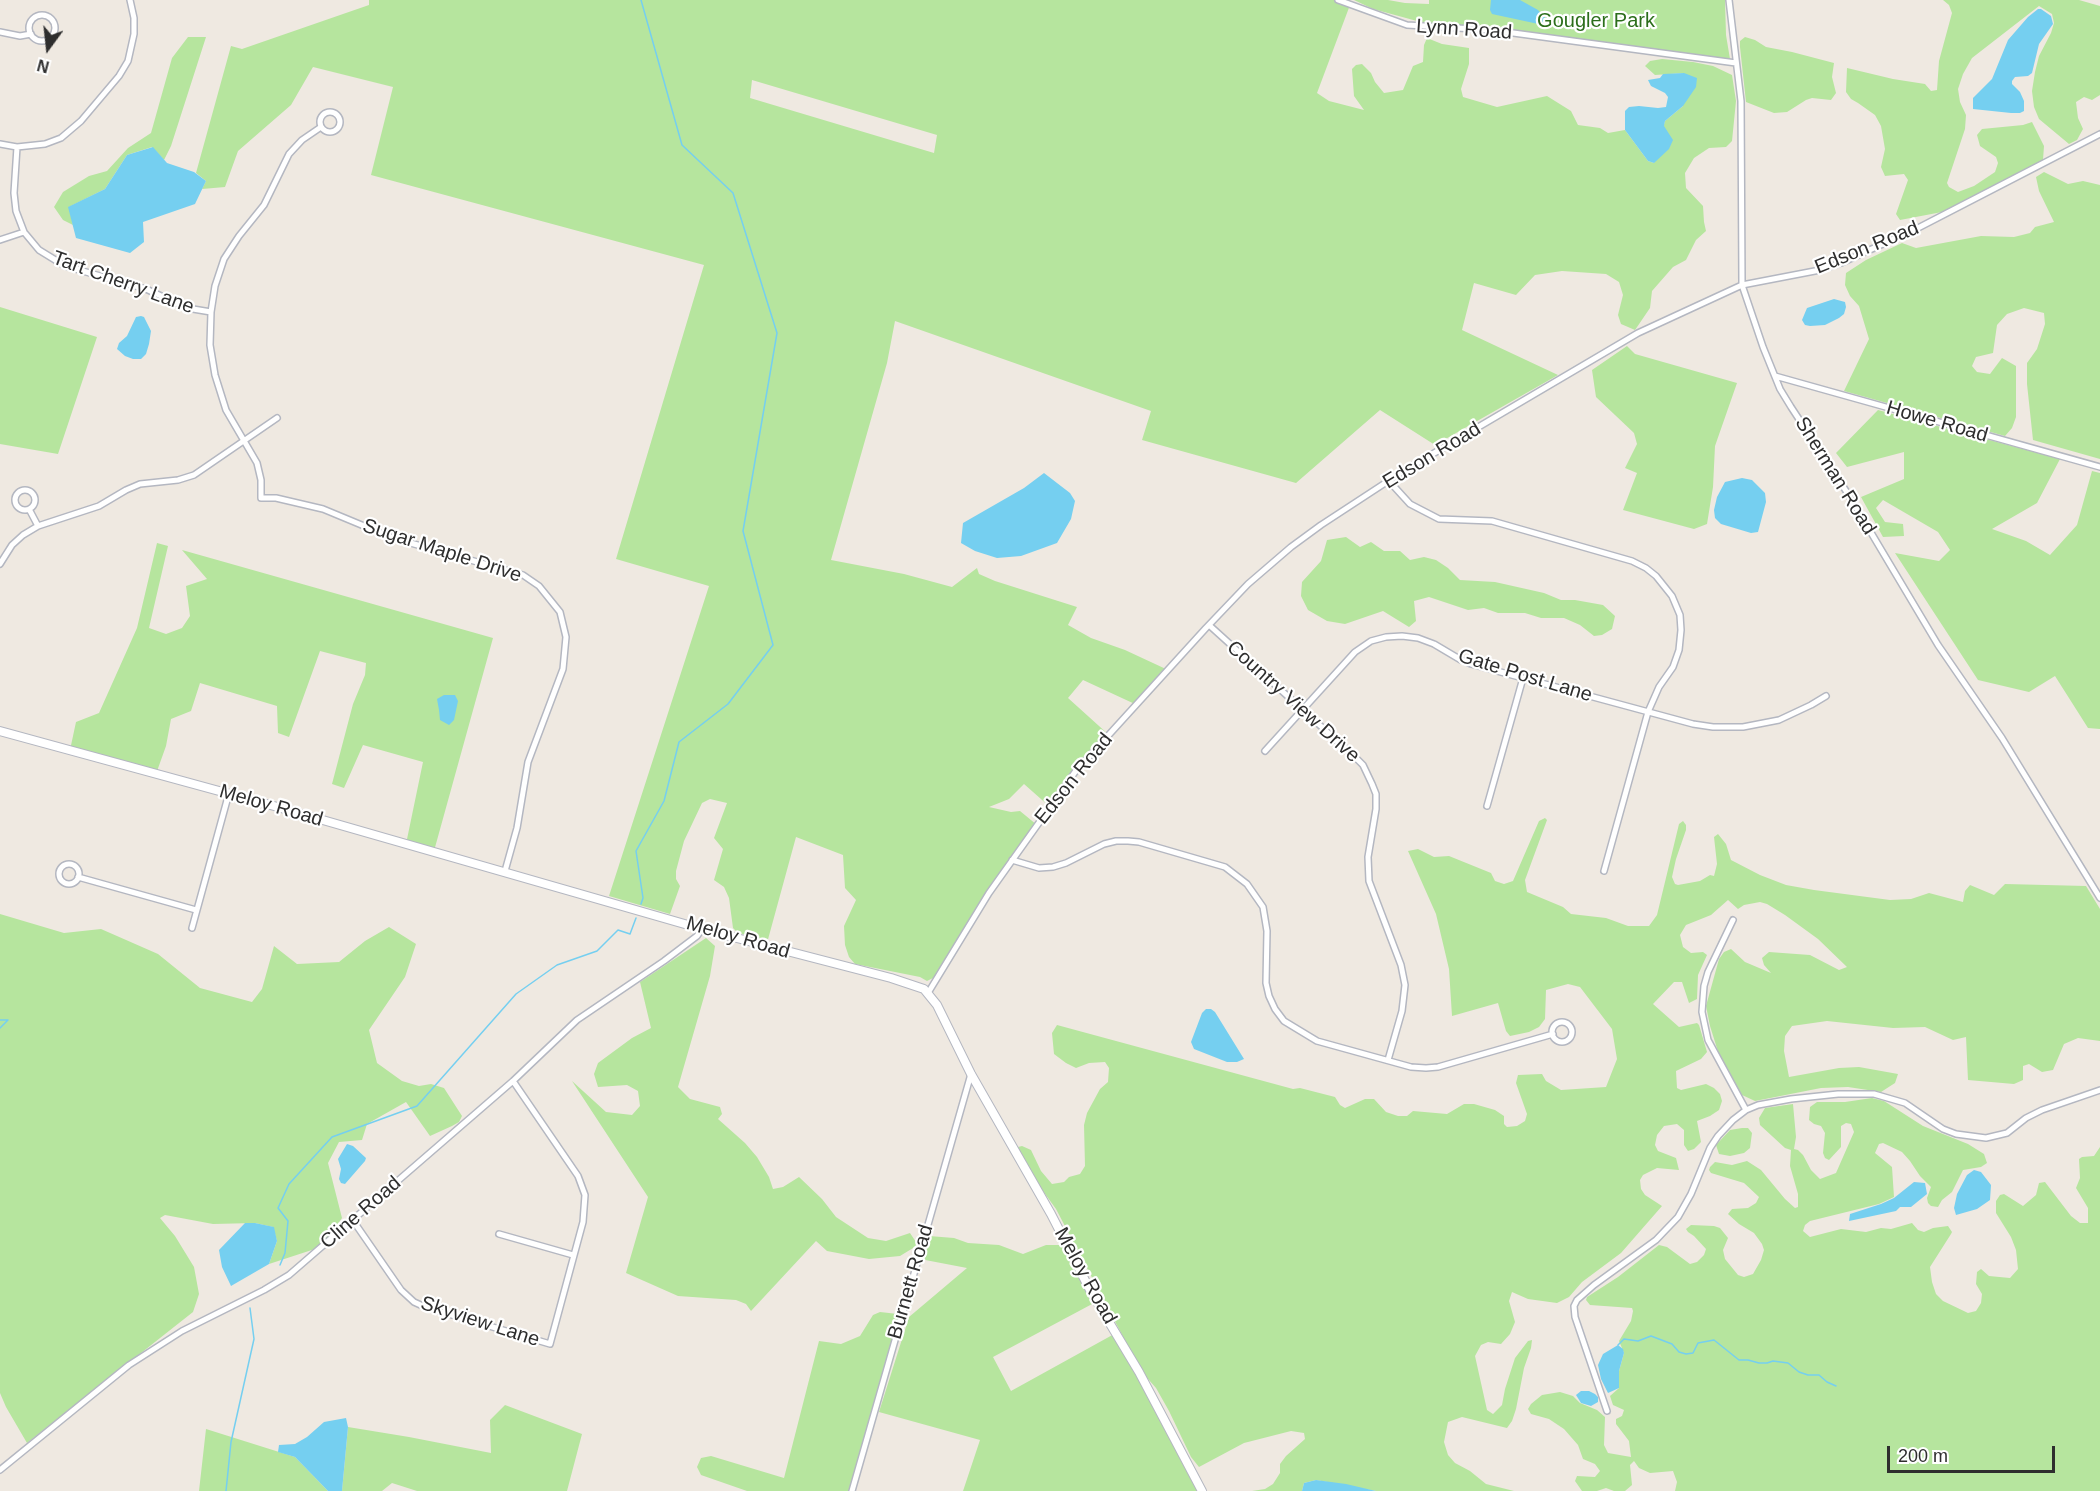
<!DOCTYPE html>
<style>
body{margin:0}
#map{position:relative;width:2100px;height:1491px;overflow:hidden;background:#efe9e1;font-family:Arial,sans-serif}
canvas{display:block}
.north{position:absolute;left:18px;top:18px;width:60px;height:60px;-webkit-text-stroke:4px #fff;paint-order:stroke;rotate:195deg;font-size:16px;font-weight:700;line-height:24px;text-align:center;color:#2e2e2e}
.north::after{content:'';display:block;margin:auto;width:21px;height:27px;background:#2e2e2e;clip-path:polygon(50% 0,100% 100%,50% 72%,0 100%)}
.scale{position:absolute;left:1887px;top:1446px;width:168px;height:27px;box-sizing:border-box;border:3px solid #2e2e2e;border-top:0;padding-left:8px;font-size:18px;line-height:21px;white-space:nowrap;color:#2e2e2e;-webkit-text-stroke:4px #fff;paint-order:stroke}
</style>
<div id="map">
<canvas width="2100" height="1491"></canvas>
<div class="north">N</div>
<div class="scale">200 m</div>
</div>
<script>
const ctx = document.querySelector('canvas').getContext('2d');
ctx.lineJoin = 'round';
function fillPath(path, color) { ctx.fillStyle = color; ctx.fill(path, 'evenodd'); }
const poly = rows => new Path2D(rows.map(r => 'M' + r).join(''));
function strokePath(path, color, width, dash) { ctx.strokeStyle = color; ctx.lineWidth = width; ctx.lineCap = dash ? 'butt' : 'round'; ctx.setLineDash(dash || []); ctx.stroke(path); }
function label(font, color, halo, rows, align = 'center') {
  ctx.font = font + ' Arial,sans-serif'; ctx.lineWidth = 4.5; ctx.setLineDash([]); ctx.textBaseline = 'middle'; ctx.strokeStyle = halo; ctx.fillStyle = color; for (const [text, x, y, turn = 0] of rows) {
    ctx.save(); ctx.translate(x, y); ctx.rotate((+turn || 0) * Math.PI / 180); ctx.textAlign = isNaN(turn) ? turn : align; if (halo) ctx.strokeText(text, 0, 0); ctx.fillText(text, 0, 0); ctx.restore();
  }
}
fillPath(poly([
 [369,0,1338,0,1350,5,1317,93,1329,101,1364,110,1354,96,1352,69,1356,65,1362,64,1371,73,1375,82,1384,93,1403,90,1413,66,1423,62,1424,45,1427,38,1442,44,1469,48,1469,64,1461,89,1463,97,1497,107,1547,96,1571,111,1578,125,1600,128,1608,133,1625,130,1648,161,1654,163,1665,121,1683,106,1684,73,1655,75,1645,66,1650,61,1662,59,1693,62,1713,66,1732,75,1736,101,1732,141,1726,147,1709,148,1694,158,1685,173,1686,188,1703,206,1704,222,1706,231,1696,240,1686,260,1673,267,1652,291,1650,308,1635,330,1621,324,1618,315,1623,295,1619,282,1606,274,1562,271,1535,275,1516,295,1474,283,1462,330,1558,375,1435,445,1380,410,1296,483,1142,440,1151,411,895,321,887,363,831,560,904,574,952,587,977,568,979,574,995,581,1077,607,1068,625,1091,638,1125,650,1168,670,1137,705,1083,680,1068,698,1109,735,1075,772,1050,807,1024,784,1009,799,989,807,1011,812,1020,811,1037,825,967,925,935,977,927,981,920,977,855,964,849,957,845,945,844,926,856,900,845,888,843,855,796,837,767,943,737,932,733,928,729,898,724,887,714,880,723,849,714,838,727,803,710,799,702,803,684,841,676,871,676,879,680,886,670,914,609,896,709,586,616,559,704,265,371,175,393,87,313,67,291,105,238,151,225,187,202,189,206,181,196,173,231,46,242,49,369,5],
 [752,80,937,135,934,153,750,98],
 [1354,0,1388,0,1405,3,1429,4,1429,0,1725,0,1726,35,1730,59,1428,24,1373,9],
 [1943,0,2079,0,2100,6,2100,95,2092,100,2084,97,2076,102,2078,118,2083,129,2077,140,2069,144,2039,119,2034,107,2032,91,2035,72,2039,56,2051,33,2054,23,2052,14,2039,6,1972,58,1963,74,1958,89,1960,102,1966,115,1965,129,1947,183,1949,187,1958,192,1974,186,1995,172,1998,163,1996,157,1980,146,1977,135,1982,129,2023,125,2032,122,2044,146,2043,160,1942,212,1900,220,1896,214,1908,180,1904,174,1885,176,1881,167,1885,149,1881,126,1875,115,1858,103,1851,99,1846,92,1847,68,1893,79,1925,84,1931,91,1937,90,1939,61,1952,13,1949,5],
 [188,37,206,37,171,146,164,160,152,147,127,155,105,189,69,207,73,225,63,220,54,207,63,192,89,176,107,171,128,148,151,133,172,58],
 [1745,37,1755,40,1766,47,1792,52,1834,63,1832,77,1836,93,1831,100,1812,98,1806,100,1787,112,1774,113,1746,102,1740,47,1740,41],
 [2044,172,2068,184,2083,181,2100,185,2100,459,2033,440,2027,384,2027,363,2037,349,2045,324,2044,313,2024,308,2007,314,1997,325,1993,353,1976,357,1972,366,1977,372,1990,374,2002,358,2016,366,2016,417,2012,428,2005,436,1844,391,1869,339,1859,306,1850,296,1845,285,1846,273,1866,260,1902,243,1916,248,1981,236,2014,237,2030,233,2035,227,2054,222,2039,191,2036,177],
 [0,307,97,337,58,454,0,444],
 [1627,346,1635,354,1737,383,1715,446,1713,487,1707,524,1694,529,1623,510,1637,473,1625,468,1637,444,1634,433,1596,397,1592,370],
 [1878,410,2060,459,2037,503,1992,529,2026,541,2050,555,2077,525,2092,471,2100,473,2100,729,2088,728,2055,676,2029,692,1978,680,1895,553,1939,561,1950,550,1938,532,1883,500,1876,508,1885,522,1903,524,1904,536,1883,537,1861,497,1904,479,1904,452,1847,467,1836,453],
 [1346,537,1360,547,1371,542,1384,551,1400,551,1410,560,1424,557,1436,560,1448,568,1460,580,1495,582,1544,593,1561,600,1575,600,1603,605,1615,616,1612,629,1602,635,1594,636,1580,625,1564,618,1541,618,1525,613,1498,613,1484,608,1468,610,1429,597,1414,601,1416,621,1409,627,1383,611,1345,624,1327,621,1308,610,1301,596,1302,582,1321,561,1327,540],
 [157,543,168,546,149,628,166,634,182,628,190,616,186,586,207,579,182,550,493,638,434,851,406,844,423,762,363,745,344,788,332,784,353,704,365,675,366,663,320,651,289,737,278,733,277,706,200,683,191,711,171,719,166,746,156,774,70,750,76,722,99,713,137,628],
 [1545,818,1547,820,1525,880,1527,892,1563,907,1571,914,1606,918,1628,926,1649,926,1657,915,1679,824,1683,821,1686,825,1686,830,1676,859,1672,877,1675,884,1678,885,1700,881,1710,875,1714,876,1717,864,1714,837,1718,834,1726,844,1731,860,1760,875,1786,885,1814,890,1890,900,1911,899,1929,893,1963,902,1965,891,1970,885,1994,895,2005,884,2086,886,2100,909,2100,1041,2078,1038,2064,1044,2053,1070,2042,1072,2029,1064,2023,1066,2023,1080,2014,1084,1968,1080,1966,1037,1953,1040,1925,1027,1893,1028,1827,1021,1792,1026,1785,1036,1784,1051,1789,1077,1839,1068,1859,1067,1898,1074,1895,1083,1881,1092,1848,1087,1821,1088,1755,1101,1742,1095,1720,1058,1710,1026,1706,1006,1719,959,1724,952,1731,949,1745,962,1771,973,1764,965,1762,958,1769,952,1810,955,1839,970,1847,967,1818,939,1785,915,1767,904,1760,902,1744,905,1738,909,1728,900,1711,915,1686,925,1680,935,1683,947,1691,953,1703,952,1707,955,1698,975,1697,999,1689,1003,1682,982,1674,982,1653,1004,1679,1027,1697,1023,1699,1025,1707,1052,1701,1059,1676,1071,1677,1088,1681,1090,1706,1084,1714,1088,1720,1094,1722,1101,1719,1110,1710,1116,1697,1121,1701,1142,1694,1149,1688,1151,1684,1145,1684,1130,1677,1124,1664,1126,1657,1135,1655,1145,1658,1151,1676,1158,1679,1170,1657,1168,1643,1175,1640,1180,1641,1189,1645,1195,1662,1206,1621,1253,1582,1282,1569,1297,1557,1303,1528,1299,1512,1292,1509,1301,1515,1322,1510,1334,1501,1344,1488,1342,1481,1345,1475,1356,1487,1410,1493,1414,1502,1405,1505,1389,1515,1358,1528,1341,1532,1340,1531,1348,1524,1368,1516,1409,1512,1421,1507,1428,1462,1417,1448,1422,1444,1442,1448,1455,1455,1463,1470,1471,1486,1484,1514,1491,1376,1491,1316,1480,1304,1483,1302,1491,1252,1491,1265,1489,1273,1484,1280,1473,1280,1464,1286,1456,1305,1439,1304,1433,1291,1431,1244,1443,1199,1467,1191,1457,1169,1411,1156,1388,1141,1371,1056,1209,1035,1180,1018,1147,1022,1146,1031,1150,1041,1171,1052,1184,1064,1182,1069,1177,1080,1174,1085,1166,1084,1125,1087,1113,1100,1089,1108,1082,1109,1068,1105,1062,1089,1063,1076,1068,1066,1063,1054,1054,1052,1033,1057,1025,1293,1089,1300,1088,1335,1097,1340,1105,1345,1108,1365,1099,1374,1099,1386,1112,1398,1116,1407,1116,1413,1111,1447,1114,1464,1104,1474,1104,1495,1110,1504,1116,1504,1124,1507,1127,1517,1126,1525,1121,1527,1114,1516,1083,1518,1075,1542,1074,1546,1081,1561,1090,1606,1087,1617,1059,1612,1029,1580,987,1568,984,1546,990,1545,1019,1539,1027,1529,1032,1510,1036,1506,1031,1498,1003,1452,1016,1449,969,1436,914,1408,851,1418,849,1434,857,1449,856,1491,873,1495,881,1504,884,1513,881,1539,821],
 [0,914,64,933,101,929,158,954,200,988,252,1002,262,989,274,946,297,964,339,962,365,941,389,927,416,944,405,977,369,1030,377,1063,402,1081,419,1086,431,1084,444,1088,462,1116,459,1122,452,1126,430,1136,406,1102,367,1124,362,1140,339,1142,328,1163,342,1218,321,1247,269,1264,277,1241,273,1227,255,1223,213,1224,165,1215,160,1218,175,1236,194,1267,199,1294,193,1312,27,1443,6,1407,0,1393],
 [706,938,715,946,710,976,678,1087,690,1099,720,1107,722,1114,718,1119,745,1143,757,1157,769,1177,773,1189,783,1187,799,1177,822,1199,836,1217,868,1238,886,1241,910,1233,918,1245,900,1256,869,1259,827,1251,816,1241,751,1311,746,1304,736,1300,678,1296,626,1273,648,1197,572,1081,606,1112,632,1115,640,1106,638,1091,627,1085,598,1087,594,1074,598,1063,632,1038,651,1028,640,982],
 [1872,1098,1884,1101,1923,1126,1968,1144,1984,1154,1987,1163,1981,1167,1963,1170,1952,1192,1942,1200,1938,1207,1931,1206,1928,1203,1927,1198,1931,1187,1920,1176,1910,1161,1902,1152,1883,1143,1879,1144,1875,1153,1892,1167,1894,1197,1879,1204,1810,1221,1805,1225,1803,1231,1810,1237,1841,1229,1866,1232,1881,1228,1891,1229,1912,1223,1918,1230,1924,1232,1933,1228,1948,1226,1952,1232,1951,1234,1930,1267,1932,1282,1936,1294,1943,1301,1968,1313,1976,1311,1981,1303,1982,1294,1976,1284,1977,1272,1981,1269,1989,1276,2010,1278,2018,1269,2016,1250,2011,1237,1996,1213,1996,1201,2000,1195,2004,1194,2023,1206,2036,1195,2039,1183,2045,1182,2071,1216,2080,1223,2088,1223,2088,1208,2076,1188,2080,1178,2079,1159,2082,1157,2094,1156,2100,1147,2100,1491,1675,1491,1677,1482,1673,1471,1650,1473,1639,1468,1634,1461,1630,1465,1632,1485,1625,1491,1614,1491,1606,1488,1597,1491,1582,1491,1575,1481,1577,1476,1595,1477,1600,1471,1595,1464,1583,1459,1578,1445,1564,1429,1549,1419,1531,1414,1528,1409,1531,1404,1542,1395,1560,1392,1573,1396,1580,1403,1597,1410,1605,1417,1604,1445,1608,1453,1631,1457,1629,1441,1616,1424,1616,1419,1622,1416,1624,1410,1613,1405,1610,1396,1619,1388,1619,1371,1624,1353,1619,1341,1631,1321,1633,1311,1632,1308,1590,1305,1586,1300,1587,1297,1618,1277,1659,1245,1667,1247,1690,1264,1697,1262,1704,1255,1706,1249,1694,1236,1688,1232,1686,1229,1691,1225,1714,1226,1720,1228,1728,1238,1723,1250,1725,1259,1738,1275,1744,1277,1753,1274,1761,1260,1764,1250,1762,1244,1754,1233,1739,1224,1728,1214,1732,1209,1748,1208,1756,1203,1759,1197,1744,1183,1711,1173,1709,1170,1710,1167,1715,1162,1732,1165,1747,1161,1761,1170,1785,1199,1795,1208,1798,1207,1798,1194,1790,1166,1791,1150,1785,1148,1760,1125,1759,1118,1765,1108,1793,1104,1796,1137,1794,1149,1798,1150,1803,1155,1811,1170,1820,1179,1836,1173,1854,1132,1851,1124,1846,1123,1841,1126,1841,1147,1829,1160,1825,1158,1823,1153,1825,1133,1821,1126,1814,1124,1809,1120,1810,1107,1817,1102,1845,1102],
 [1742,1128,1748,1128,1752,1133,1750,1148,1744,1153,1730,1156,1719,1154,1716,1145,1730,1130],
 [929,1236,954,1238,968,1243,999,1245,1023,1254,1046,1245,1067,1245,1094,1303,993,1357,1011,1391,1116,1333,1203,1491,963,1491,980,1440,879,1412,909,1317,967,1268,920,1259],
 [880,1312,898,1314,901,1318,852,1491,747,1491,701,1475,697,1467,701,1458,711,1456,784,1478,819,1341,841,1344,860,1336,873,1315],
 [505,1405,582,1434,567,1491,417,1491,392,1483,382,1491,342,1491,348,1427,409,1437,491,1453,490,1420],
 [206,1429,295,1457,328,1491,199,1491]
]), '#b6e59e');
fillPath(poly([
 [1491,0,1520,0,1538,10,1547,20,1543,25,1492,14,1490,10],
 [2038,9,2041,9,2051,16,2053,24,2039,44,2032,73,2028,76,2015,77,2012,81,2012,84,2020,92,2024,101,2024,111,2020,113,2011,113,1973,109,1973,98,1992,79,2008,40,2028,17],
 [1684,73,1697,78,1696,87,1683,106,1665,121,1664,126,1673,140,1669,149,1654,163,1648,161,1625,130,1625,111,1629,107,1639,106,1658,108,1666,107,1668,97,1665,93,1651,86,1648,80,1660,78,1663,74],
 [153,147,167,163,194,172,206,181,195,204,143,222,144,242,130,253,76,238,68,207,105,189,127,155],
 [1834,299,1845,302,1846,307,1844,314,1839,318,1825,325,1810,326,1805,325,1802,320,1807,308],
 [141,316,144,317,151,331,149,344,146,354,141,359,133,359,125,356,117,349,119,343,127,336,136,317],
 [1044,473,1070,493,1075,501,1071,519,1057,543,1021,556,997,558,975,551,961,543,963,523,1024,488],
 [1742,478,1752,480,1765,493,1766,502,1758,532,1751,533,1721,524,1715,518,1714,510,1717,497,1725,482],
 [444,695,455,695,458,701,454,720,449,725,440,720,439,710,437,699],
 [1206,1009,1211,1009,1215,1012,1244,1059,1237,1062,1227,1062,1194,1049,1191,1042,1202,1013],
 [347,1144,353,1146,366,1158,365,1161,345,1184,341,1183,339,1179,341,1169,338,1159],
 [1974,1170,1981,1172,1991,1185,1990,1200,1977,1209,1956,1215,1954,1208,1957,1194,1967,1175],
 [1914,1182,1925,1183,1927,1194,1911,1207,1900,1207,1896,1211,1849,1221,1850,1214,1881,1204,1894,1198],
 [245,1223,255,1223,274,1227,277,1241,269,1264,231,1286,222,1267,219,1250],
 [1618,1345,1623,1349,1624,1353,1619,1371,1619,1388,1608,1393,1601,1379,1598,1365,1603,1354],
 [1581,1391,1589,1391,1595,1394,1598,1397,1598,1402,1591,1406,1581,1403,1576,1395],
 [346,1418,348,1427,342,1491,328,1491,295,1457,278,1452,279,1445,295,1444,307,1437,324,1422],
 [1316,1480,1346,1484,1376,1491,1302,1491,1304,1483]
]), '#75cff0');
strokePath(poly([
 [641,904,643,898,636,851,664,801,679,742,728,704,773,645,743,531,777,333,733,193,682,145,641,0],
 [0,1020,8,1020,0,1028],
 [280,1265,285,1253,288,1221,278,1208,289,1184,332,1137,417,1106,516,994,557,965,597,951,618,930,630,934,636,918],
 [1618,1345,1624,1339,1638,1341,1651,1336,1672,1344,1679,1352,1686,1354,1693,1353,1698,1343,1714,1340,1739,1360,1748,1360,1759,1363,1767,1363,1773,1361,1788,1363,1799,1372,1808,1375,1819,1375,1827,1382,1836,1386],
 [226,1491,231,1442,254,1339,250,1308]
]), '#75cff0', 1.5);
const street = poly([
 [1338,0,1407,25,1491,30,1736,63],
 [1729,0,1741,101,1742,285,1763,347,1780,389,1791,407,1848,494,1938,645,2002,738,2100,898],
 '29 28a13 13 0 1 1 26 0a13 13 0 1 1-26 0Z',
 [0,32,20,36,31,34],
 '320 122a10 10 0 1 1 20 0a10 10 0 1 1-20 0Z',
 [321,127,302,140,289,154,264,205,239,236,224,259,215,286,211,312,210,345,215,375,226,410,257,463,261,480,261,498,276,498,323,509,393,538,523,575,539,586,560,612,566,637,563,669,528,762,517,828,505,871],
 [0,144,17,147,45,144,61,138,81,121,119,76,128,61,134,34,134,18,130,0],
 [17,147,14,193,16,211,24,232,39,250,65,266,146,289,187,308,211,312],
 [0,240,24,232],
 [1775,376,2100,467],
 [1389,481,1410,504,1439,519,1492,521,1632,561,1646,568,1656,576,1672,596,1680,615,1681,630,1679,650,1673,667,1659,687,1648,712,1604,871],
 '15 500a10 10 0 1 1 20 0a10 10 0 1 1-20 0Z',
 [29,509,38,526],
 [0,564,12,545,23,535,38,526,99,506,126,490,140,484,178,480,194,475,277,418],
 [1209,625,1356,758,1363,765,1372,784,1376,794,1376,809,1368,857,1369,881,1401,965,1405,985,1402,1011,1388,1060],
 [1265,751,1355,652,1371,641,1386,637,1402,636,1418,638,1434,644,1461,660,1471,664,1693,724,1713,727,1743,727,1779,720,1811,705,1826,696],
 [1487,806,1523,678],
 [1012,860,1039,868,1053,867,1066,863,1104,844,1116,841,1128,841,1139,842,1225,867,1247,884,1263,907,1267,931,1266,983,1269,996,1275,1009,1284,1021,1317,1041,1411,1067,1426,1068,1438,1067,1553,1034],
 '59 874a10 10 0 1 1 20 0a10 10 0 1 1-20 0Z',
 [78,877,196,910],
 [1733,920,1708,972,1704,986,1702,1012,1708,1040,1746,1110],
 [192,928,229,793],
 [928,993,989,893,1075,772,1206,628,1248,584,1291,547,1321,525,1402,472,1638,333,1742,285,1820,270,1841,263,1918,228,2100,134],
 '1552 1032a10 10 0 1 1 20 0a10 10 0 1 1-20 0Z',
 [352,1219,401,1290,414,1302,425,1307,550,1344,583,1222,585,1195,578,1176,513,1081],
 [499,1234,573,1255],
 [1607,1411,1575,1317,1574,1306,1577,1300,1594,1285,1656,1240,1678,1217,1691,1194,1710,1148,1718,1136,1733,1120,1746,1110,1758,1105,1791,1099,1838,1094,1874,1094,1905,1103,1943,1129,1956,1134,1986,1138,2007,1133,2026,1118,2042,1110,2100,1090],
 [0,1470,129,1365,182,1331,264,1290,289,1275,513,1081,577,1020,664,961,697,936,702,929],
 [852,1491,971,1074]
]);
const secondary = poly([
 [0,731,274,806,702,929,891,978,924,989,937,1005,971,1074,1051,1214,1091,1292,1139,1372,1202,1491]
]);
strokePath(street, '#b4b7c1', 8);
strokePath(secondary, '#b4b7c1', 10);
strokePath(street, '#fff', 5);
strokePath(secondary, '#fff', 8);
label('20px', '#2c6e1b', '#fff', [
 ["Gougler Park",1596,21]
]);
label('20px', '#2e2e2e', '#fff', [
 ["Lynn Road",1464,30,4],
 ["Edson Road",1867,248,-22],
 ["Tart Cherry Lane",123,283,20],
 ["Howe Road",1937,422,16],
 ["Edson Road",1432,456,-31],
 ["Sherman Road",1835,476,58],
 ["Sugar Maple Drive",442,551,18],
 ["Gate Post Lane",1525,676,17],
 ["Country View Drive",1293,702,42],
 ["Edson Road",1074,779,-51],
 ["Meloy Road",271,806,16],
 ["Meloy Road",738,938,16],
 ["Cline Road",361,1213,-41],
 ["Meloy Road",1085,1276,61],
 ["Burnett Road",911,1282,-74],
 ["Skyview Lane",480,1322,18]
]);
</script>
